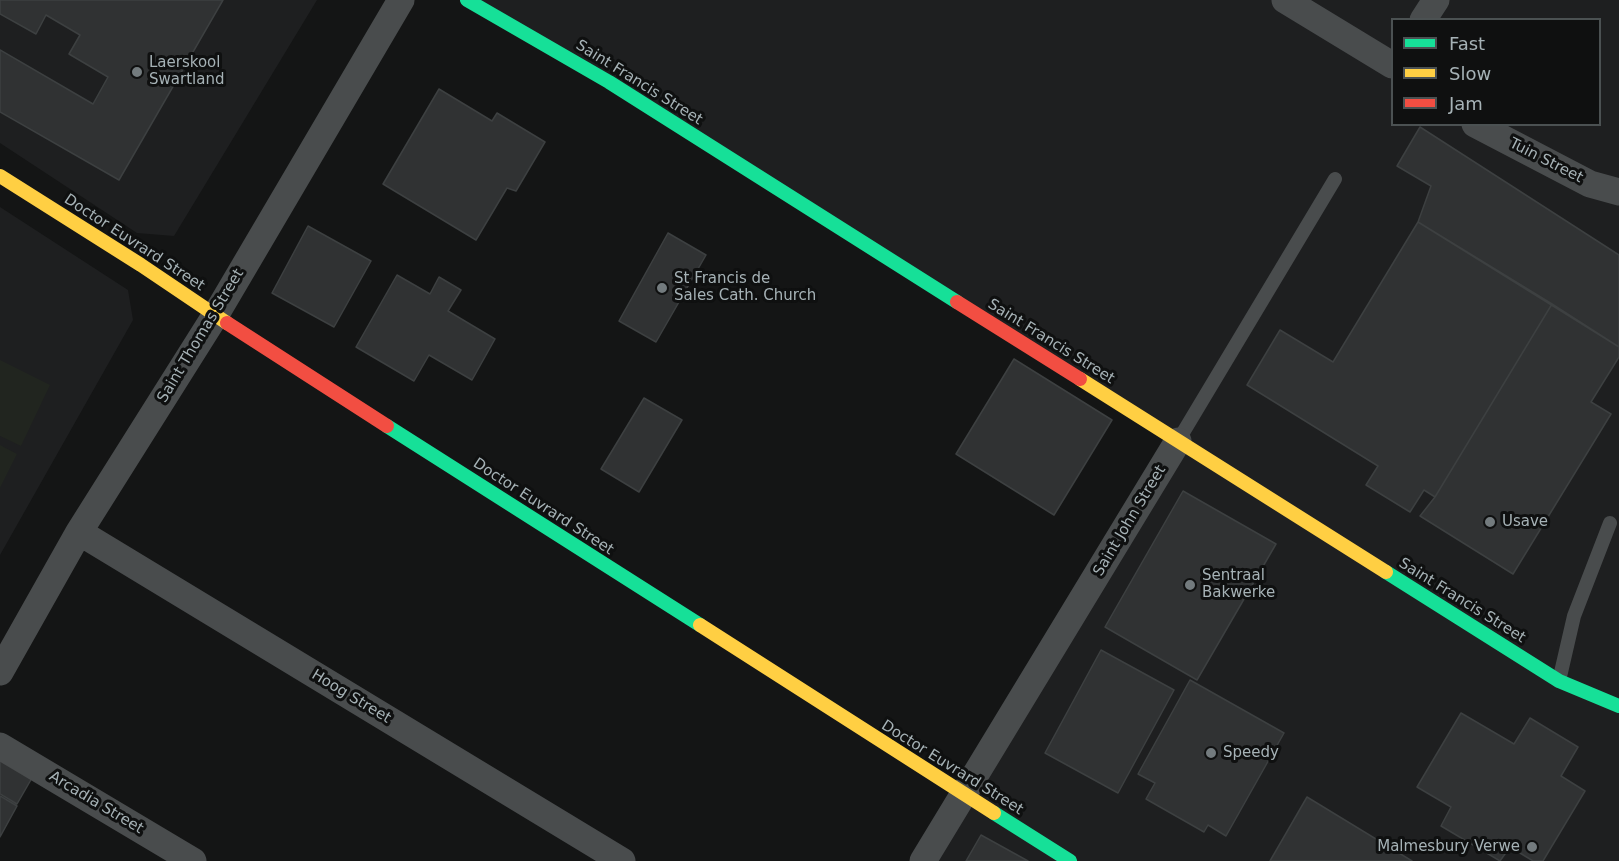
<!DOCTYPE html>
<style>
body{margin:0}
#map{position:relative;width:1619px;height:861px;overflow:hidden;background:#141515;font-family:"DejaVu Sans",sans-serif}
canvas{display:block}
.legend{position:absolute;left:1391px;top:18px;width:210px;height:108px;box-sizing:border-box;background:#0f1010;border:2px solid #4b5152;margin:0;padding:8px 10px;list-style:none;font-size:18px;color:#a6b2b6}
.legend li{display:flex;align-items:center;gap:12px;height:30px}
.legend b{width:30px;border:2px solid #4b5152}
</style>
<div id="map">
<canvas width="1619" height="861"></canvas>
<ul class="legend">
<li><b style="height:8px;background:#16e098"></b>Fast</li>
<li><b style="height:8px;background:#ffcf43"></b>Slow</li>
<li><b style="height:8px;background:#f24e42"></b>Jam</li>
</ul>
</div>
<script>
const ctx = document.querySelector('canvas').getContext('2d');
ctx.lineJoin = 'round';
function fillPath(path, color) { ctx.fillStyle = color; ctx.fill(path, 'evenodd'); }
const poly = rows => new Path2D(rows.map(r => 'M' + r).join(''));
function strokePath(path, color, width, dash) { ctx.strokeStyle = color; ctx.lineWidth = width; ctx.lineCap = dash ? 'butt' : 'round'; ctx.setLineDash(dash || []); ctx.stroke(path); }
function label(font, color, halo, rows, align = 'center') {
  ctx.font = font + ' "DejaVu Sans",sans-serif'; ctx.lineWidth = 6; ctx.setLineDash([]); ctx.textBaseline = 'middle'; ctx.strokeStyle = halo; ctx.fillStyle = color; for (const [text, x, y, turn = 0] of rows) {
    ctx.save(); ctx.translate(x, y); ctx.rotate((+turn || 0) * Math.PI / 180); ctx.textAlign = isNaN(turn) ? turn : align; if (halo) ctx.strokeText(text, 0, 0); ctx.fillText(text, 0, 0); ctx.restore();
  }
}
fillPath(poly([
 [0,0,317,0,174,236,137,233,0,143],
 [467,0,1619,0,1619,861,923,861,1178,441],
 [1392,20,1600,20,1600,124,1392,124],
 [0,207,128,290,133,320,0,555]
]), '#1e1f20');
fillPath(poly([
 [0,360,50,385,21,446,0,436],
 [0,445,17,454,0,488]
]), '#21251f');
const building = poly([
 [0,0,223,0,119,180,0,112,0,50,93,104,108,77,69,54,80,35,46,15,36,34,0,14,0,0],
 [439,89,492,121,497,113,545,142,516,191,507,188,476,240,383,184,439,89],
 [1420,127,1619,255,1619,347,1418,222,1431,186,1397,166,1420,127],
 [1418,222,1552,304,1435,497,1424,490,1410,512,1366,485,1378,466,1247,385,1280,330,1333,362,1418,222],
 [308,226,371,261,334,327,272,293,308,226],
 [668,233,706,255,656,342,619,321,668,233],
 [397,275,430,294,439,277,461,290,448,311,495,339,472,380,429,355,414,381,356,347,397,275],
 [1552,304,1619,347,1619,357,1591,402,1611,414,1513,574,1420,516,1435,497,1552,304],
 [1014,359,1112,420,1054,515,956,454,1014,359],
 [644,398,682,420,639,492,601,469,644,398],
 [1183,491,1276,544,1197,680,1105,627,1183,491],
 [1101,650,1174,690,1118,793,1045,753,1101,650],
 [1190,680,1284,733,1226,836,1208,825,1204,832,1146,799,1155,783,1138,774,1190,680],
 [1461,713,1514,744,1530,718,1578,747,1561,776,1585,791,1543,861,1533,861,1510,847,1500,861,1441,826,1451,807,1417,787,1461,713],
 [0,750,36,771,17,804,0,794,0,750],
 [0,796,17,806,0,837,0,796],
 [1307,797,1412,861,1270,861,1307,797],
 [981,835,1028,861,966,861,981,835]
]);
fillPath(building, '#303233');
strokePath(building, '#3d4041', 1.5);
strokePath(poly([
 [1178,441,1335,179],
 [1559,681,1574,616,1610,523]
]), '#494c4d', 14);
strokePath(poly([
 [1285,0,1392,65],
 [1423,20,1436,0],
 [1475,124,1590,184,1619,192],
 [79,532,622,861],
 [0,672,79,532,215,316,401,0],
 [0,746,193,861],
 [923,861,1178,441]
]), '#494c4d', 27);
strokePath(poly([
 [467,0,609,82,957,302],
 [387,426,700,625],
 [1386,572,1559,681,1619,706],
 [994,813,1070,861]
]), '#16e098', 14);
strokePath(poly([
 [0,176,141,265,227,323],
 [1080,379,1386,572],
 [700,625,994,813]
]), '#ffcf43', 14);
strokePath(poly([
 [957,302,1080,379],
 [227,323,387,426]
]), '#f24e42', 14);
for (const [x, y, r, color] of [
 [137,72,6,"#737b7e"],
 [662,288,6,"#737b7e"],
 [1490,522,6,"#737b7e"],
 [1190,585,6,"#737b7e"],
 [1211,753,6,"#737b7e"],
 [1532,847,6,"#737b7e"]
]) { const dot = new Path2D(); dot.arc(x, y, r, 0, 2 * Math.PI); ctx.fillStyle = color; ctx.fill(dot); strokePath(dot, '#0f1010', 2); }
label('15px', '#a6b2b6', '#0f1010', [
 ["Laerskool",149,63],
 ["Swartland",149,80],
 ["St Francis de",674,279],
 ["Sales Cath. Church",674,296],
 ["Usave",1502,522],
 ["Sentraal",1202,576],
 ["Bakwerke",1202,593],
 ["Speedy",1223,753],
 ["Malmesbury Verwe",1520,847,"right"]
], 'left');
label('15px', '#a6b2b6', '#0f1010', [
 ["Saint Francis Street",639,83,32],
 ["Tuin Street",1546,161,27],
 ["Doctor Euvrard Street",134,243,33],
 ["Saint Thomas Street",201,336,-59],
 ["Saint Francis Street",1051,342,32],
 ["Doctor Euvrard Street",543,507,33],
 ["Saint John Street",1130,521,-59],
 ["Saint Francis Street",1462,601,32],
 ["Hoog Street",351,697,31],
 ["Doctor Euvrard Street",952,768,32],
 ["Arcadia Street",96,803,31]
]);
</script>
